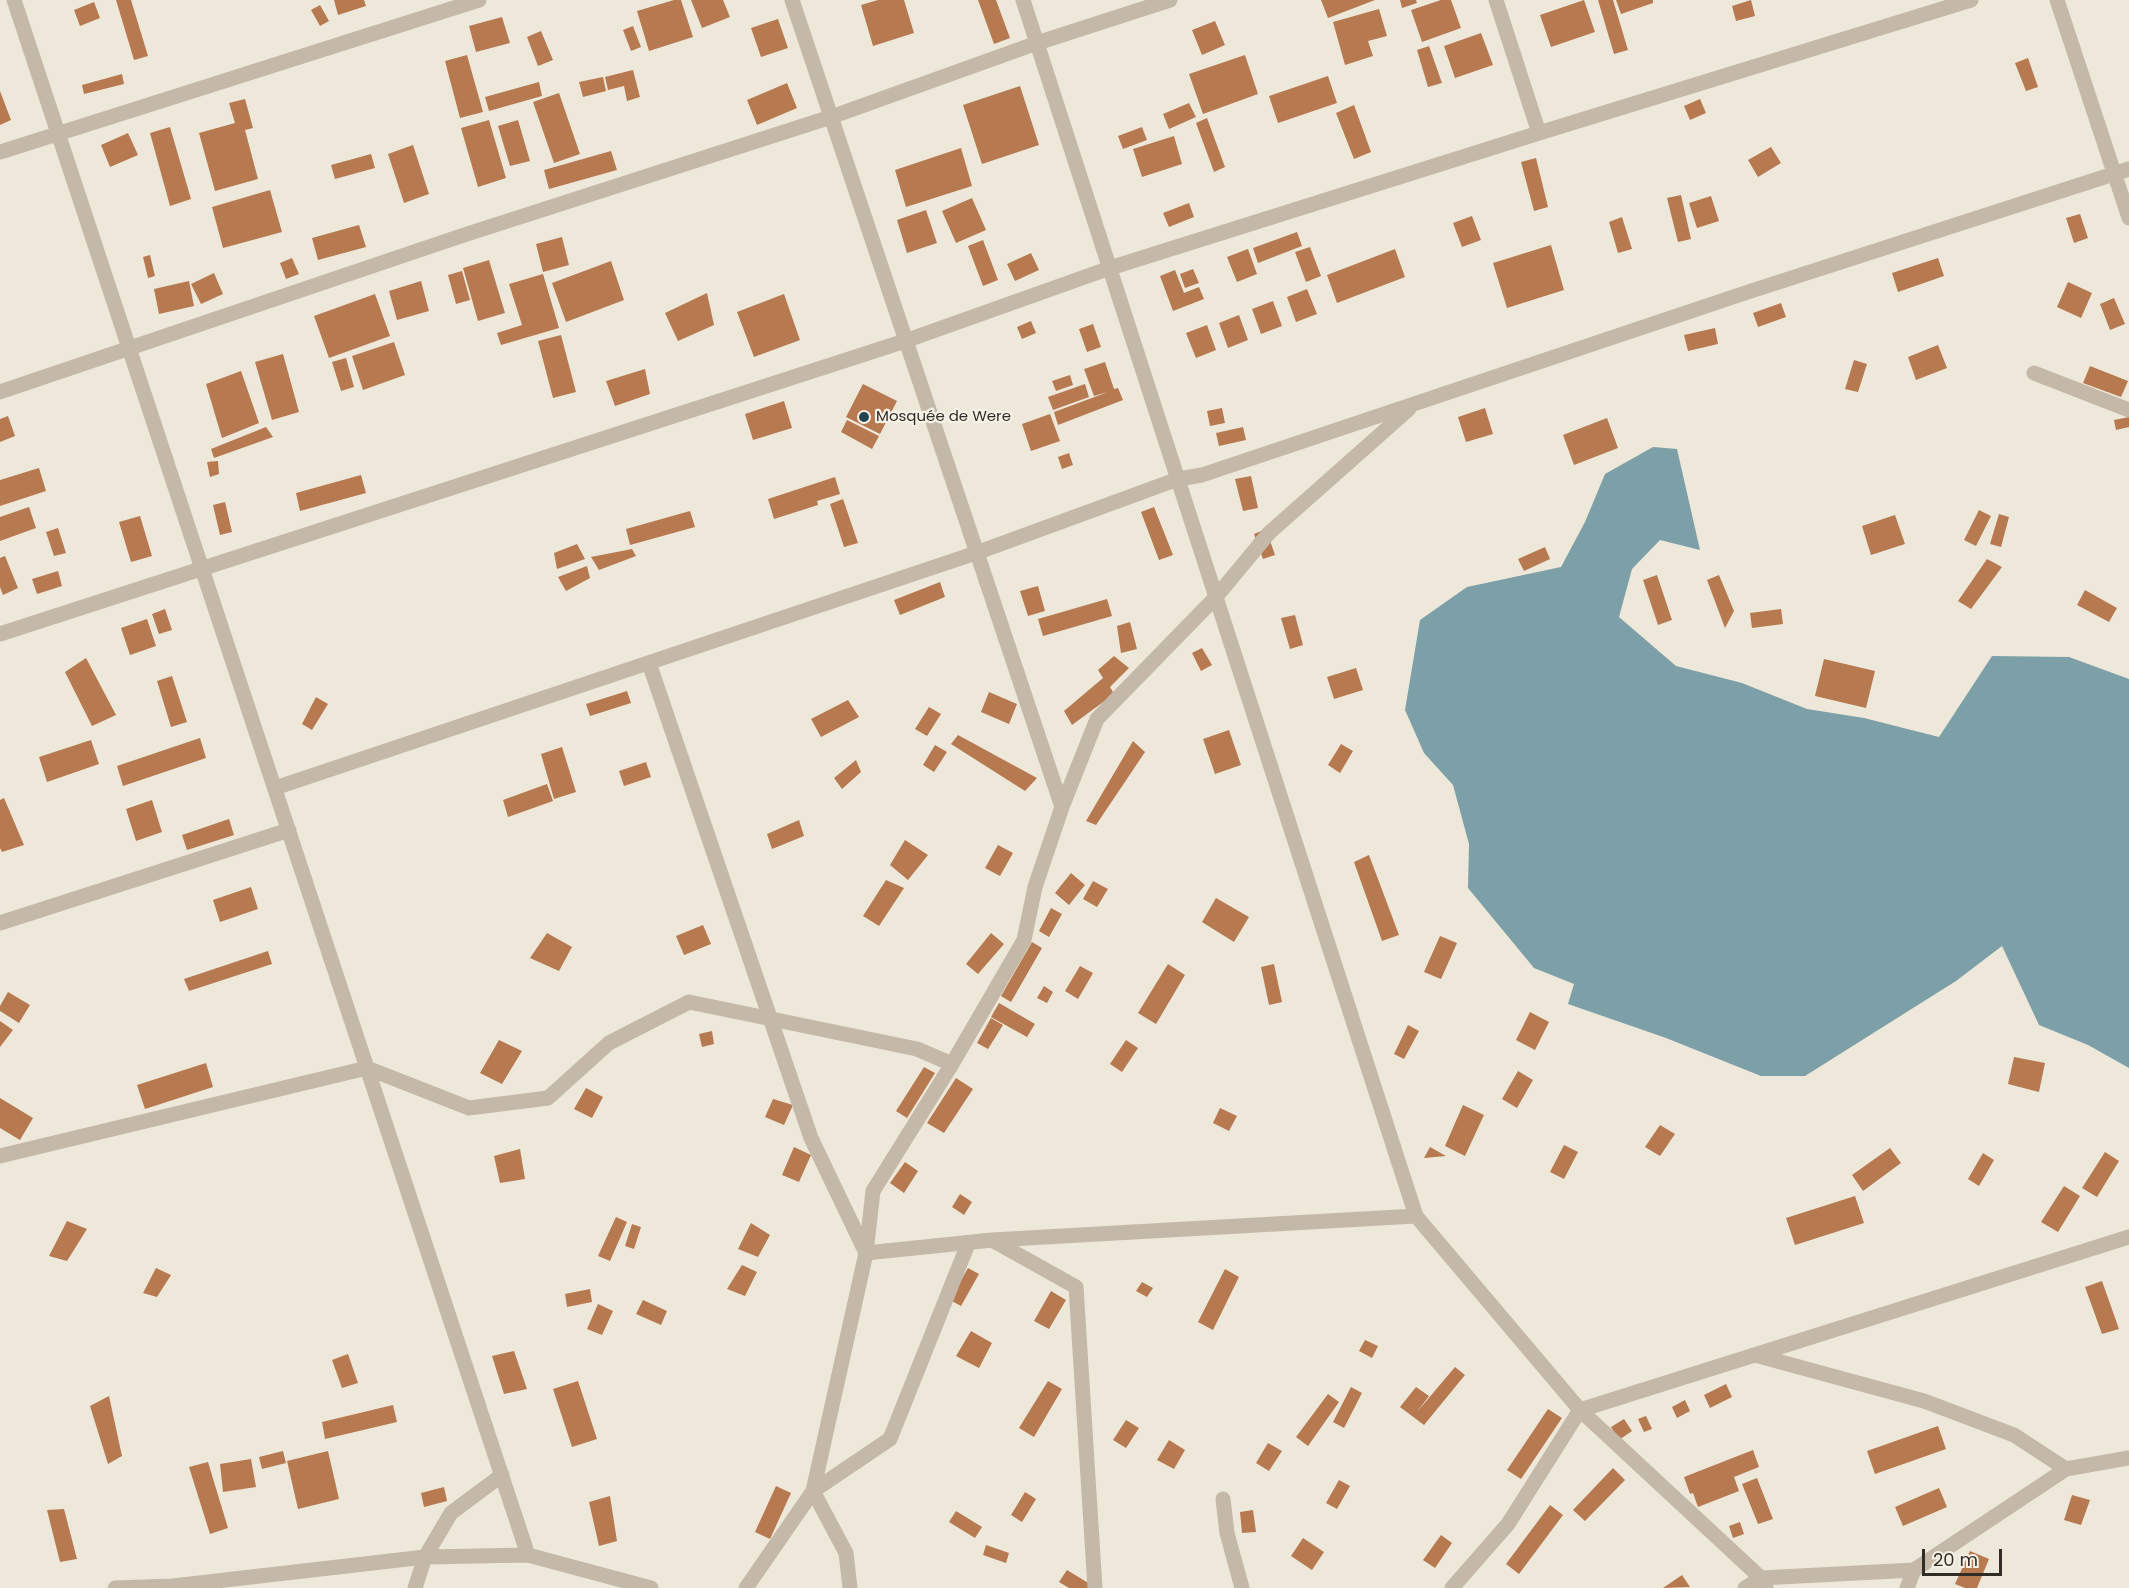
<!DOCTYPE html>
<meta charset="utf-8">
<style>
body{margin:0}
#map{position:relative;width:2129px;height:1588px;overflow:hidden;background:#eee8da;font-family:Poppins,sans-serif}
canvas{display:block}
.scale{position:absolute;left:1922px;top:1549px;width:80px;height:27px;box-sizing:border-box;border:3px solid #322c27;border-top:0;padding-left:8px;font-size:18px;line-height:21px;white-space:nowrap;color:#322c27;-webkit-text-stroke:4px #f6f1e6;paint-order:stroke}
</style>
<div id="map">
<canvas width="2129" height="1588"></canvas>
<div class="scale">20 m</div>
</div>
<script>
const ctx = document.querySelector('canvas').getContext('2d');
ctx.lineJoin = 'round';
function fillPath(path, color) { ctx.fillStyle = color; ctx.fill(path, 'evenodd'); }
const poly = rows => new Path2D(rows.map(r => 'M' + r).join(''));
function strokePath(path, color, width, dash) { ctx.strokeStyle = color; ctx.lineWidth = width; ctx.lineCap = dash ? 'butt' : 'round'; ctx.setLineDash(dash || []); ctx.stroke(path); }
function label(font, color, halo, rows, align = 'center') {
  ctx.font = font + ' Poppins,sans-serif'; ctx.lineWidth = 4.5; ctx.setLineDash([]); ctx.textBaseline = 'middle'; ctx.strokeStyle = halo; ctx.fillStyle = color; for (const [text, x, y, turn = 0] of rows) {
    ctx.save(); ctx.translate(x, y); ctx.rotate((+turn || 0) * Math.PI / 180); ctx.textAlign = isNaN(turn) ? turn : align; if (halo) ctx.strokeText(text, 0, 0); ctx.fillText(text, 0, 0); ctx.restore();
  }
}
fillPath(poly([
 [1653,447,1677,449,1700,550,1660,540,1632,569,1619,617,1676,666,1742,683,1807,709,1864,718,1939,737,1992,656,2069,657,2129,679,2129,1068,2088,1045,2039,1025,2002,946,1956,981,1805,1076,1761,1076,1666,1038,1568,1004,1574,984,1534,968,1468,888,1469,844,1453,785,1424,753,1405,710,1420,620,1467,587,1561,567,1585,522,1605,474]
]), '#7d9fa7');
fillPath(poly([
 [116,0,131,0,148,56,134,60],
 [334,0,364,0,366,6,338,15],
 [674,0,681,0,693,37,649,51,637,11],
 [691,0,723,0,730,17,702,28],
 [878,0,904,0,914,33,873,46,861,5],
 [978,0,996,0,1010,38,994,44],
 [1321,0,1375,0,1328,18],
 [1400,0,1416,0,1417,3,1402,8],
 [1441,0,1451,0,1461,28,1422,42,1411,10],
 [1584,0,1595,32,1551,47,1540,15],
 [1598,0,1613,0,1628,50,1614,54],
 [1616,0,1653,0,1653,3,1621,14],
 [1751,0,1755,16,1736,21,1732,6],
 [94,2,100,18,80,26,74,10],
 [320,5,329,21,320,26,311,10],
 [1379,9,1387,36,1368,41,1373,56,1345,65,1333,22],
 [502,17,510,43,476,52,469,26],
 [778,19,788,48,761,57,751,28],
 [1215,21,1225,45,1202,55,1192,30],
 [633,26,641,47,631,51,623,30],
 [541,31,553,60,538,66,527,37],
 [1481,33,1493,65,1455,78,1444,46],
 [1429,46,1442,83,1428,87,1417,50],
 [467,55,483,112,460,118,445,61],
 [1245,55,1258,94,1203,114,1189,74],
 [2028,58,2038,87,2026,91,2015,63],
 [633,70,640,97,627,101,624,86,608,90,605,77],
 [122,74,124,84,84,94,82,85],
 [1328,76,1337,103,1278,123,1269,96],
 [603,77,606,91,583,97,579,82],
 [539,82,542,96,489,111,485,97],
 [787,83,797,108,757,125,747,100],
 [1020,86,1039,145,982,164,963,105],
 [0,91,11,120,0,125],
 [559,93,580,154,554,163,533,102],
 [245,99,253,128,245,130,258,179,215,191,199,133,235,123,229,103],
 [1700,99,1706,113,1690,120,1684,106],
 [1189,103,1196,117,1169,129,1163,114],
 [1354,105,1371,152,1354,159,1336,113],
 [1207,118,1225,167,1214,172,1196,123],
 [489,120,506,178,478,187,461,128],
 [518,120,530,161,510,166,498,126],
 [170,127,191,199,170,206,150,133],
 [1142,127,1147,140,1123,149,1118,136],
 [128,133,138,155,110,167,101,145],
 [1174,136,1182,164,1142,177,1133,149],
 [413,145,429,194,404,203,388,154],
 [1771,147,1781,163,1758,177,1748,160],
 [961,148,972,186,906,207,895,170],
 [611,151,617,170,549,189,544,170],
 [371,154,375,168,335,179,331,165],
 [1536,158,1548,207,1534,211,1521,162],
 [270,190,282,232,223,248,212,207],
 [1681,195,1691,239,1678,242,1667,198],
 [1711,196,1719,221,1697,228,1689,203],
 [972,198,986,230,956,243,942,211],
 [1189,203,1194,217,1169,227,1163,213],
 [926,210,937,243,907,253,897,220],
 [2080,214,2088,238,2074,243,2066,218],
 [1472,216,1481,240,1462,247,1453,223],
 [1622,217,1632,249,1618,253,1609,222],
 [359,225,366,247,318,260,312,238],
 [1297,232,1302,246,1258,263,1253,248],
 [562,237,569,265,543,272,536,244],
 [983,240,998,280,983,286,968,246],
 [1551,245,1564,290,1507,308,1493,263],
 [1310,247,1321,276,1306,282,1295,252],
 [1248,249,1257,274,1237,282,1227,257],
 [1395,249,1405,277,1337,303,1327,275],
 [1031,253,1039,270,1015,281,1007,264],
 [150,255,155,276,148,278,143,257],
 [292,258,299,274,286,279,280,263],
 [1938,258,1944,276,1898,292,1892,273],
 [489,260,505,313,478,321,463,268],
 [611,261,624,300,566,322,552,283],
 [1193,269,1199,283,1185,288,1180,274],
 [1175,270,1184,293,1199,287,1204,299,1173,311,1160,276],
 [462,271,470,300,456,304,448,275],
 [214,273,223,294,201,304,191,284],
 [543,274,559,328,501,345,497,333,522,325,509,284],
 [189,281,194,306,159,314,154,289],
 [421,281,429,311,397,320,389,291],
 [2068,282,2092,293,2081,318,2057,307],
 [1307,289,1317,314,1296,322,1287,297],
 [707,293,714,325,678,341,665,313],
 [375,294,390,336,329,358,314,316],
 [784,294,800,340,754,357,737,312],
 [2114,298,2125,324,2110,330,2100,304],
 [1273,301,1282,326,1261,334,1252,309],
 [1781,303,1786,317,1758,327,1753,313],
 [1239,315,1248,340,1228,348,1219,323],
 [1031,321,1036,333,1022,339,1017,327],
 [1093,324,1101,347,1087,352,1079,329],
 [1207,325,1216,350,1196,358,1186,333],
 [1715,328,1718,344,1688,351,1684,335],
 [561,335,576,392,553,398,538,341],
 [394,342,405,375,363,390,352,356],
 [1938,345,1947,368,1916,380,1908,357],
 [283,354,299,412,272,420,255,362],
 [346,358,354,387,341,391,332,362],
 [1854,360,1867,364,1858,392,1845,389],
 [1105,362,1114,389,1118,388,1123,400,1058,425,1054,412,1108,392,1094,396,1084,369],
 [2090,366,2128,381,2121,397,2083,383],
 [645,369,650,394,615,406,606,381],
 [241,371,259,423,222,438,206,384],
 [1070,375,1073,385,1056,391,1052,381],
 [863,384,897,401,880,434,846,417],
 [1085,384,1089,397,1053,410,1048,397],
 [784,401,792,428,753,440,745,414],
 [1222,408,1225,423,1210,426,1207,411],
 [1485,408,1493,434,1466,442,1458,417],
 [1050,414,1060,441,1031,451,1022,424],
 [8,416,15,436,0,442,0,419],
 [2129,417,2129,427,2116,430,2114,420],
 [1607,418,1618,448,1574,465,1563,435],
 [847,420,879,436,872,449,841,432],
 [266,427,273,437,214,458,211,449],
 [1243,427,1246,440,1219,446,1216,433],
 [1069,453,1073,465,1062,469,1058,457],
 [218,461,219,474,210,477,207,462],
 [39,468,46,491,0,506,0,480],
 [361,475,366,493,300,511,296,493],
 [1251,476,1258,508,1243,511,1235,479],
 [835,477,840,494,817,501,818,505,774,519,768,499],
 [843,499,858,543,844,547,830,504],
 [225,502,232,532,220,535,213,505],
 [29,507,36,528,0,541,0,517],
 [1154,507,1173,555,1159,560,1141,512],
 [1979,510,1991,516,1976,546,1964,540],
 [690,511,695,527,630,545,626,529],
 [1999,514,2009,517,2001,547,1990,544],
 [1895,515,1905,544,1871,555,1862,526],
 [140,516,152,556,131,562,119,522],
 [58,528,66,553,54,556,46,532],
 [1266,529,1275,555,1263,559,1254,534],
 [577,544,585,559,557,569,554,553],
 [1545,547,1550,559,1524,571,1518,559],
 [632,549,636,556,599,570,591,557],
 [5,556,18,588,3,595,0,587,0,558],
 [1987,559,2002,567,1971,609,1958,601],
 [587,566,590,578,566,591,558,577],
 [58,571,62,586,37,594,32,579],
 [1657,575,1672,620,1658,625,1643,580],
 [1719,575,1734,611,1725,628,1707,580],
 [940,582,945,597,900,615,894,600],
 [1038,586,1045,611,1028,616,1020,591],
 [2085,590,2117,608,2109,622,2077,605],
 [1107,599,1112,616,1043,636,1038,619],
 [165,609,172,630,159,634,152,614],
 [1781,609,1783,624,1752,628,1750,613],
 [1295,615,1303,645,1290,649,1281,618],
 [147,619,156,646,130,655,121,628],
 [1130,622,1137,649,1121,653,1117,626],
 [1202,648,1212,665,1201,671,1192,653],
 [1114,656,1129,668,1110,687,1114,694,1072,725,1064,711,1103,678,1098,670],
 [86,658,116,715,92,726,65,672],
 [1824,659,1875,671,1866,708,1815,696],
 [1356,668,1363,690,1334,699,1327,677],
 [172,676,187,722,171,727,157,681],
 [627,691,631,703,590,716,586,704],
 [989,692,1017,704,1009,724,981,712],
 [316,697,328,704,312,730,302,724],
 [848,700,859,717,821,737,811,719],
 [929,707,941,714,927,736,915,729],
 [1229,730,1241,765,1215,774,1203,739],
 [958,735,1037,778,1025,791,951,744],
 [200,738,206,758,123,786,117,766],
 [91,740,99,764,47,782,39,757],
 [1133,741,1145,752,1096,825,1086,821],
 [1341,744,1353,751,1340,773,1328,765],
 [935,745,947,752,934,772,923,765],
 [562,747,576,792,554,799,541,754],
 [856,760,861,772,842,789,834,778],
 [646,762,651,777,624,786,619,771],
 [547,784,553,801,508,817,503,800],
 [4,798,24,845,2,852,0,848,0,800],
 [152,800,162,832,136,841,126,809],
 [229,819,234,835,187,850,182,835],
 [799,820,804,836,772,849,767,834],
 [905,840,928,855,908,880,890,865],
 [998,845,1013,853,1000,876,985,868],
 [1369,855,1399,935,1382,941,1354,862],
 [1071,873,1085,885,1069,905,1055,893],
 [886,880,904,888,879,926,863,916],
 [1093,881,1108,889,1097,907,1083,899],
 [251,887,258,909,220,922,213,900],
 [1216,898,1249,917,1234,942,1202,922],
 [1051,908,1062,914,1049,937,1039,931],
 [703,925,711,944,684,955,676,936],
 [547,933,572,947,559,971,530,958],
 [991,933,1004,944,978,974,966,964],
 [1440,936,1457,943,1441,979,1424,972],
 [1032,942,1042,948,1011,1002,1001,996],
 [268,951,272,964,189,991,184,979],
 [1168,964,1185,975,1156,1024,1138,1013],
 [1274,964,1282,1002,1269,1005,1261,967],
 [1080,966,1093,973,1078,999,1065,991],
 [1044,986,1053,992,1047,1003,1037,998],
 [8,992,30,1005,19,1023,0,1011,0,1006],
 [999,1003,1035,1024,1027,1037,991,1017],
 [1530,1012,1549,1022,1535,1050,1516,1040],
 [991,1018,1003,1025,988,1049,977,1043],
 [0,1021,13,1030,0,1047],
 [1408,1025,1419,1031,1404,1059,1394,1054],
 [712,1031,714,1044,702,1047,699,1034],
 [499,1040,522,1051,502,1084,480,1073],
 [1126,1040,1138,1048,1122,1072,1110,1064],
 [2014,1057,2045,1063,2039,1092,2008,1084],
 [206,1063,213,1087,145,1109,137,1085],
 [924,1067,935,1073,907,1118,896,1111],
 [1518,1071,1533,1080,1517,1108,1502,1099],
 [956,1078,973,1089,944,1133,927,1123],
 [586,1088,603,1097,592,1118,574,1109],
 [0,1098,33,1118,20,1140,0,1128],
 [773,1099,793,1105,784,1125,765,1117],
 [1463,1105,1484,1115,1465,1156,1445,1146],
 [1220,1108,1237,1116,1229,1131,1213,1123],
 [1660,1125,1675,1134,1660,1156,1645,1147],
 [1564,1145,1578,1152,1564,1179,1550,1172],
 [794,1147,811,1155,799,1182,782,1175],
 [1430,1147,1446,1156,1424,1158],
 [1890,1148,1901,1163,1863,1191,1852,1175],
 [520,1149,525,1179,500,1183,494,1156],
 [2105,1152,2119,1161,2097,1197,2082,1188],
 [1983,1153,1994,1160,1979,1186,1968,1179],
 [905,1162,918,1171,904,1193,890,1183],
 [2064,1186,2080,1196,2058,1232,2041,1222],
 [960,1194,972,1202,964,1215,952,1207],
 [1855,1196,1864,1223,1795,1245,1786,1218],
 [616,1217,627,1222,610,1261,598,1256],
 [67,1221,87,1229,67,1261,49,1256],
 [751,1223,770,1235,758,1257,738,1249],
 [632,1224,641,1227,634,1249,625,1246],
 [742,1265,757,1272,745,1296,727,1289],
 [156,1268,171,1275,157,1297,143,1293],
 [968,1268,979,1274,961,1306,950,1300],
 [1225,1269,1239,1277,1213,1330,1198,1322],
 [2102,1281,2119,1329,2102,1334,2085,1287],
 [1142,1282,1153,1288,1147,1297,1136,1291],
 [590,1289,592,1302,567,1307,565,1294],
 [1051,1291,1066,1300,1049,1329,1034,1321],
 [643,1300,667,1311,661,1325,636,1314],
 [598,1304,613,1311,602,1335,587,1329],
 [971,1331,992,1343,979,1368,956,1356],
 [1365,1340,1378,1346,1372,1358,1359,1351],
 [514,1351,527,1389,504,1394,492,1356],
 [348,1354,358,1383,342,1388,332,1360],
 [1455,1367,1465,1375,1424,1425,1400,1407,1416,1387,1429,1396,1417,1412],
 [578,1381,597,1439,572,1447,553,1389],
 [1048,1381,1062,1389,1034,1437,1019,1428],
 [1726,1384,1732,1397,1710,1408,1704,1395],
 [1351,1387,1362,1393,1344,1428,1333,1422],
 [1328,1394,1339,1402,1308,1446,1296,1437],
 [109,1396,122,1456,108,1464,90,1406],
 [1685,1400,1690,1411,1677,1418,1672,1407],
 [393,1405,397,1422,325,1439,322,1422],
 [1548,1409,1562,1418,1521,1479,1507,1470],
 [1646,1416,1652,1429,1644,1432,1638,1419],
 [1624,1419,1632,1431,1619,1440,1611,1427],
 [1126,1420,1139,1428,1126,1448,1113,1440],
 [1938,1426,1946,1449,1875,1474,1867,1451],
 [1169,1440,1185,1450,1174,1469,1157,1460],
 [1268,1443,1282,1451,1269,1471,1256,1463],
 [1753,1450,1759,1467,1734,1477,1739,1491,1698,1507,1693,1493,1690,1494,1684,1477],
 [283,1451,286,1463,262,1469,259,1457],
 [328,1451,339,1499,298,1509,287,1461],
 [251,1459,256,1487,223,1492,220,1464],
 [208,1462,228,1528,210,1534,189,1467],
 [1613,1468,1625,1480,1585,1521,1573,1510],
 [1757,1478,1773,1519,1758,1524,1742,1484],
 [1339,1480,1350,1486,1337,1509,1326,1503],
 [776,1486,791,1493,770,1539,755,1532],
 [444,1487,447,1501,424,1507,421,1493],
 [1939,1488,1947,1507,1903,1526,1895,1507],
 [1025,1492,1036,1499,1022,1522,1011,1515],
 [2072,1495,2090,1500,2081,1525,2064,1520],
 [610,1496,617,1541,599,1546,589,1502],
 [1550,1505,1563,1515,1519,1574,1506,1564],
 [64,1509,77,1559,60,1562,47,1510],
 [1253,1510,1256,1532,1242,1533,1240,1512],
 [956,1511,982,1527,975,1538,949,1522],
 [1740,1522,1744,1534,1733,1538,1729,1526],
 [1441,1535,1452,1543,1435,1568,1423,1560],
 [1303,1538,1324,1552,1312,1570,1291,1556],
 [986,1545,1009,1553,1006,1563,983,1555],
 [1970,1551,1989,1559,1977,1588,1965,1588,1955,1584],
 [1067,1570,1090,1584,1088,1588,1069,1588,1059,1582],
 [1682,1575,1690,1587,1663,1588]
]), '#b67950');
strokePath(poly([
 [14,0,528,1555],
 [792,0,1062,807],
 [1023,0,1416,1216,1580,1410,1761,1578,1766,1588],
 [1496,0,1539,133],
 [2057,0,2129,218],
 [0,152,479,0],
 [2034,373,2129,410],
 [0,392,464,235,831,117,1037,43,1170,0],
 [1409,409,1269,533,1216,597,1097,719,1062,807,1035,887,1024,940,952,1064,873,1191,866,1253,992,1240,1416,1216],
 [0,634,905,341,1110,268,1539,133,1971,0],
 [649,663,811,1138,866,1253,813,1491,746,1588],
 [275,788,976,553,1178,479,1202,475,1748,292,2129,169],
 [0,923,289,830],
 [0,1156,367,1068,469,1108,548,1098,609,1043,689,1002,917,1049,952,1064],
 [992,1240,1076,1287,1095,1588],
 [1755,1355,1924,1401,2014,1435,2066,1469],
 [1223,1499,1227,1533,1242,1588],
 [115,1588,173,1586,425,1557,528,1555,651,1588],
 [415,1588,425,1557,451,1513,502,1475],
 [850,1588,846,1553,813,1491,890,1439,968,1244],
 [1452,1588,1508,1524,1580,1410,2129,1237],
 [1745,1588,1761,1578,1914,1570,2066,1469,2129,1458],
 [1907,1588,1914,1570]
]), '#c4b9a8', 15);
for (const [x, y, r, color] of [
 [864,417,6,"#22444e"]
]) { const dot = new Path2D(); dot.arc(x, y, r, 0, 2 * Math.PI); ctx.fillStyle = color; ctx.fill(dot); strokePath(dot, '#f6f1e6', 2); }
label('15px', '#322c27', '#f6f1e6', [
 ["Mosquée de Were",876,417]
], 'left');
</script>
